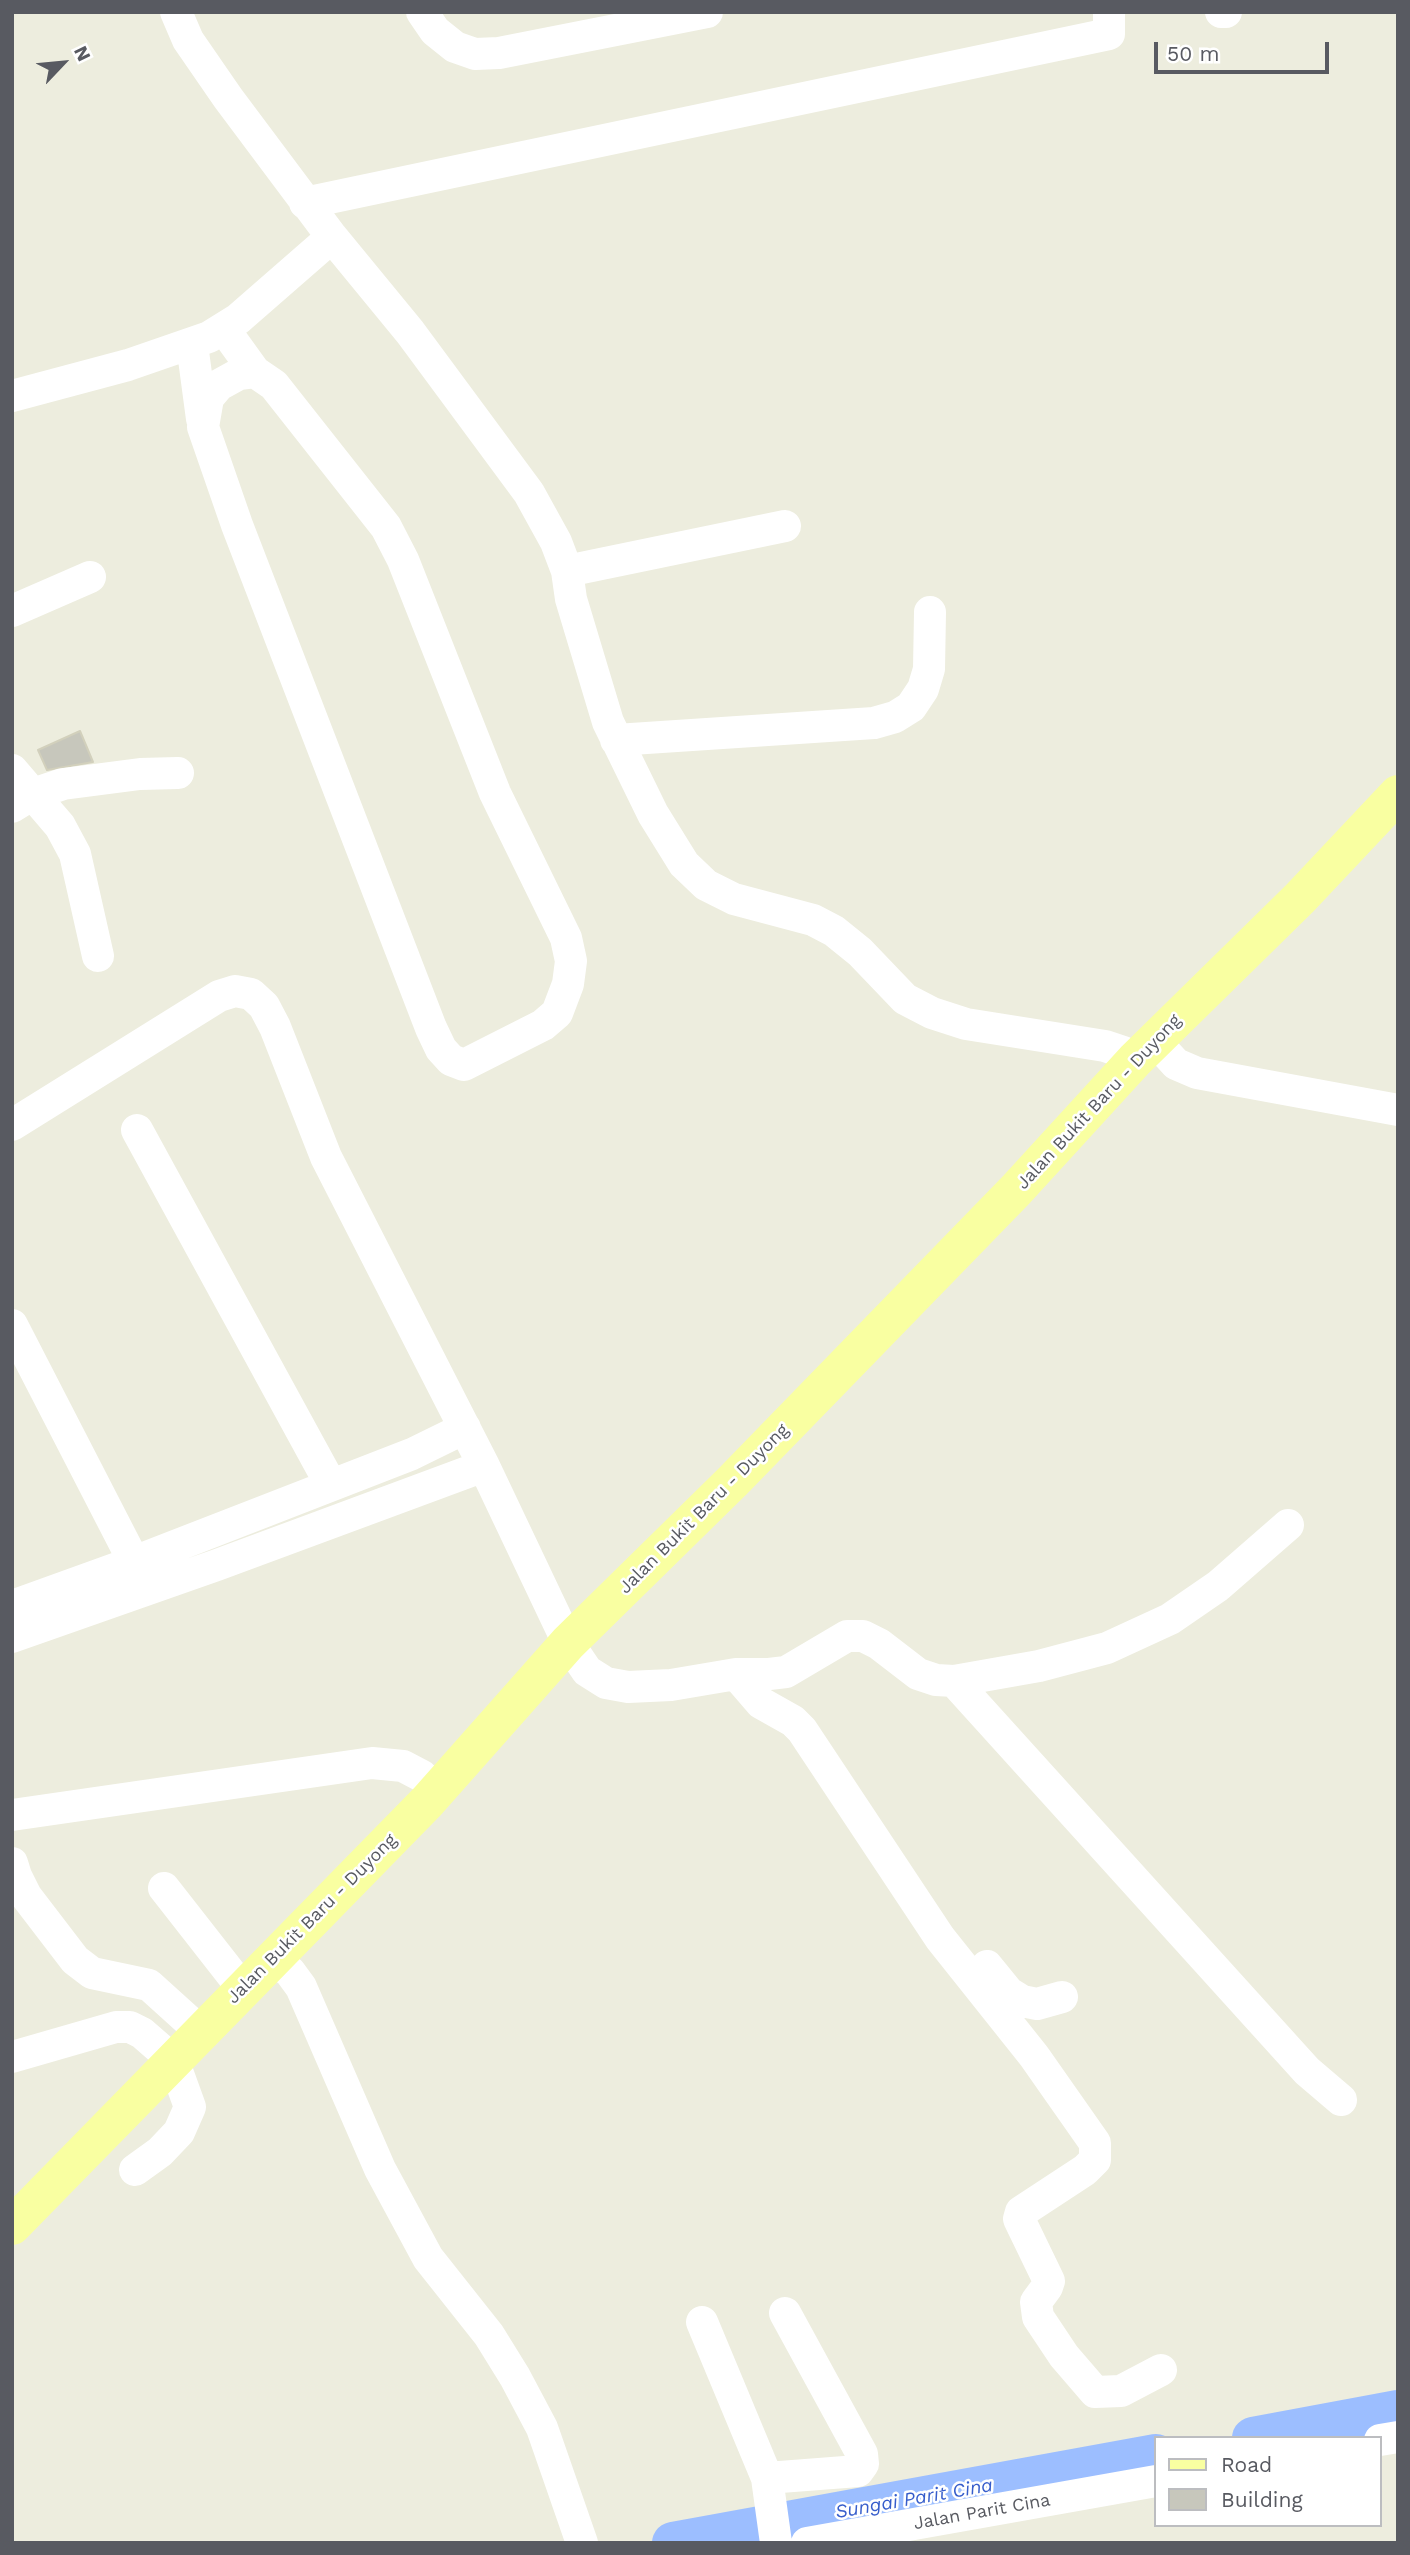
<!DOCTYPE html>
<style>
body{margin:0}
#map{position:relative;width:1410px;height:2555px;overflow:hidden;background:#ededde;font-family:"Work Sans",sans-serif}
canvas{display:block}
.frame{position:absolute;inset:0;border:14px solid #585a61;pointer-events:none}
.legend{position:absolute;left:1154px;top:2436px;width:228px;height:91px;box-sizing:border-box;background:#fff;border:2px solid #bcbdc0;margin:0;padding:9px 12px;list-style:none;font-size:21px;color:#585a61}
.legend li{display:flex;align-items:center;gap:14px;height:35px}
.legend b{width:35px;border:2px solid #bcbdc0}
.north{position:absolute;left:28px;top:28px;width:70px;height:70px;-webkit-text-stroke:5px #fff;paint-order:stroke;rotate:64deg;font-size:19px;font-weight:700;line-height:28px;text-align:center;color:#585a61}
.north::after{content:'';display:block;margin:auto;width:24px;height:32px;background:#585a61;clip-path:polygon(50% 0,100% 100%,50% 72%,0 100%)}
.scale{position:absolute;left:1154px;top:42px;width:175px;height:32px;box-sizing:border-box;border:4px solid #585a61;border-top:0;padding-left:9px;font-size:21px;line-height:24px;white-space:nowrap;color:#585a61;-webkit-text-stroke:5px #fff;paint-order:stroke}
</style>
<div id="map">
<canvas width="1410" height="2555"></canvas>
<div class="frame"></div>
<ul class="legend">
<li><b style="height:9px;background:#f9ffa1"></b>Road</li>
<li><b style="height:19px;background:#c7c7bc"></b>Building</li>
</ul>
<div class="north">N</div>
<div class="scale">50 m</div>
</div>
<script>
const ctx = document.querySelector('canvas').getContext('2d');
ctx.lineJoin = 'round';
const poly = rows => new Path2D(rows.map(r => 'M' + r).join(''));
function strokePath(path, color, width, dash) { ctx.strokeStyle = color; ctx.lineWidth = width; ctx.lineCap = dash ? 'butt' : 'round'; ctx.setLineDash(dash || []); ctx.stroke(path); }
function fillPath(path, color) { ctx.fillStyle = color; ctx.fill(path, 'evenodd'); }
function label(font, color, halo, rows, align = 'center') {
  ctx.font = font + ' "Work Sans",sans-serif'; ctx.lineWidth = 5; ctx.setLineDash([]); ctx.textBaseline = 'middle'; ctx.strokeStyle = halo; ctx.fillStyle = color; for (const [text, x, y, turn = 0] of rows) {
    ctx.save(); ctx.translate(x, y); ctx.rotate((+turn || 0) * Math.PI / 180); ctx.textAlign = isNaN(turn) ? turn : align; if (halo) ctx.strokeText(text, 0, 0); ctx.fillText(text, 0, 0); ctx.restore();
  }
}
strokePath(poly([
 [1253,2438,1398,2411],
 [673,2543,1156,2455]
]), '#9cbeff', 42);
const building = poly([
 [80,731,93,762,47,770,38,750,80,731]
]);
fillPath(building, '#c7c7bc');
strokePath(building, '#d2d0bc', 2);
strokePath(poly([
 [176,12,188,40,228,98,332,237,410,332,529,493,556,542,567,571,571,599,608,722,653,814,684,864,706,885,734,899,813,920,834,931,860,952,905,999,932,1013,966,1024,1105,1046,1123,1052,1135,1060],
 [422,12,435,31,455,47,475,54,499,53,707,12],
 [1221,12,1226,12],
 [305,203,1109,34,1109,12],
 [224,329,255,372,274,385,386,527,403,560,495,793,566,938,571,961,568,984,557,1013,543,1025,464,1065,451,1060,441,1049,431,1028,237,525,203,427,208,398,219,385,239,374,255,372],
 [192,344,202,419],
 [12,396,128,365,209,337,238,319,332,237],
 [567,571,785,526],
 [12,611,90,577],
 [616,740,874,723,895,717,911,707,923,689,929,669,930,612],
 [12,770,60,826,75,854,98,956],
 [12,807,33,794,63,784,140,774,178,773],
 [1155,1041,1176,1064,1197,1073,1398,1110],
 [12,1125,219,996,235,991,251,994,264,1006,275,1027,326,1157,484,1466,568,1643,587,1671,606,1683,628,1687,671,1685,736,1674,769,1674,786,1672,847,1636,863,1636,879,1644,918,1674,936,1680,954,1681,1039,1666,1107,1648,1170,1619,1218,1586,1288,1525],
 [137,1130,331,1485],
 [12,1325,134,1562],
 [12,1606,134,1562,412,1454,465,1428],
 [12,1637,217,1565,484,1466],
 [736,1674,761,1703,793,1721,802,1730,940,1938,1034,2056,1095,2143,1095,2160,1085,2170,1021,2212,1019,2219,1049,2281,1047,2287,1036,2302,1038,2317,1064,2356,1095,2392,1121,2391,1161,2370],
 [954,1681,1307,2071,1341,2100],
 [12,1815,372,1763,403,1766,422,1776,437,1791],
 [12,1863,16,1876,26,1896,75,1960,92,1973,149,1985,201,2032],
 [164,1888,243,1989],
 [273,1959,290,1972,301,1987,380,2169,428,2258,489,2335,515,2377,542,2428,582,2543],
 [987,1966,1009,1993,1022,2001,1037,2004,1062,1997],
 [12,2057,116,2027,130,2027,142,2033,173,2060,190,2107,179,2132,160,2152,135,2170],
 [702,2322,767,2478],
 [1380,2440,1398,2437],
 [776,2543,767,2478,858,2471,863,2464,862,2454,785,2313],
 [807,2543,1156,2481]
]), '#fff', 32);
strokePath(poly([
 [12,2226,427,1802,568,1643,733,1481,1016,1190,1135,1060,1300,898,1398,794]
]), '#f9ffa1', 38);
label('18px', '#585a61', '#fff', [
 ["Jalan Bukit Baru - Duyong",1099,1102,-47],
 ["Jalan Bukit Baru - Duyong",704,1509,-45],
 ["Jalan Bukit Baru - Duyong",312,1919,-45],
 ["Jalan Parit Cina",982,2512,-10]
]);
label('italic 19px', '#365dcb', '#fff', [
 ["Sungai Parit Cina",914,2499,-10]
]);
</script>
